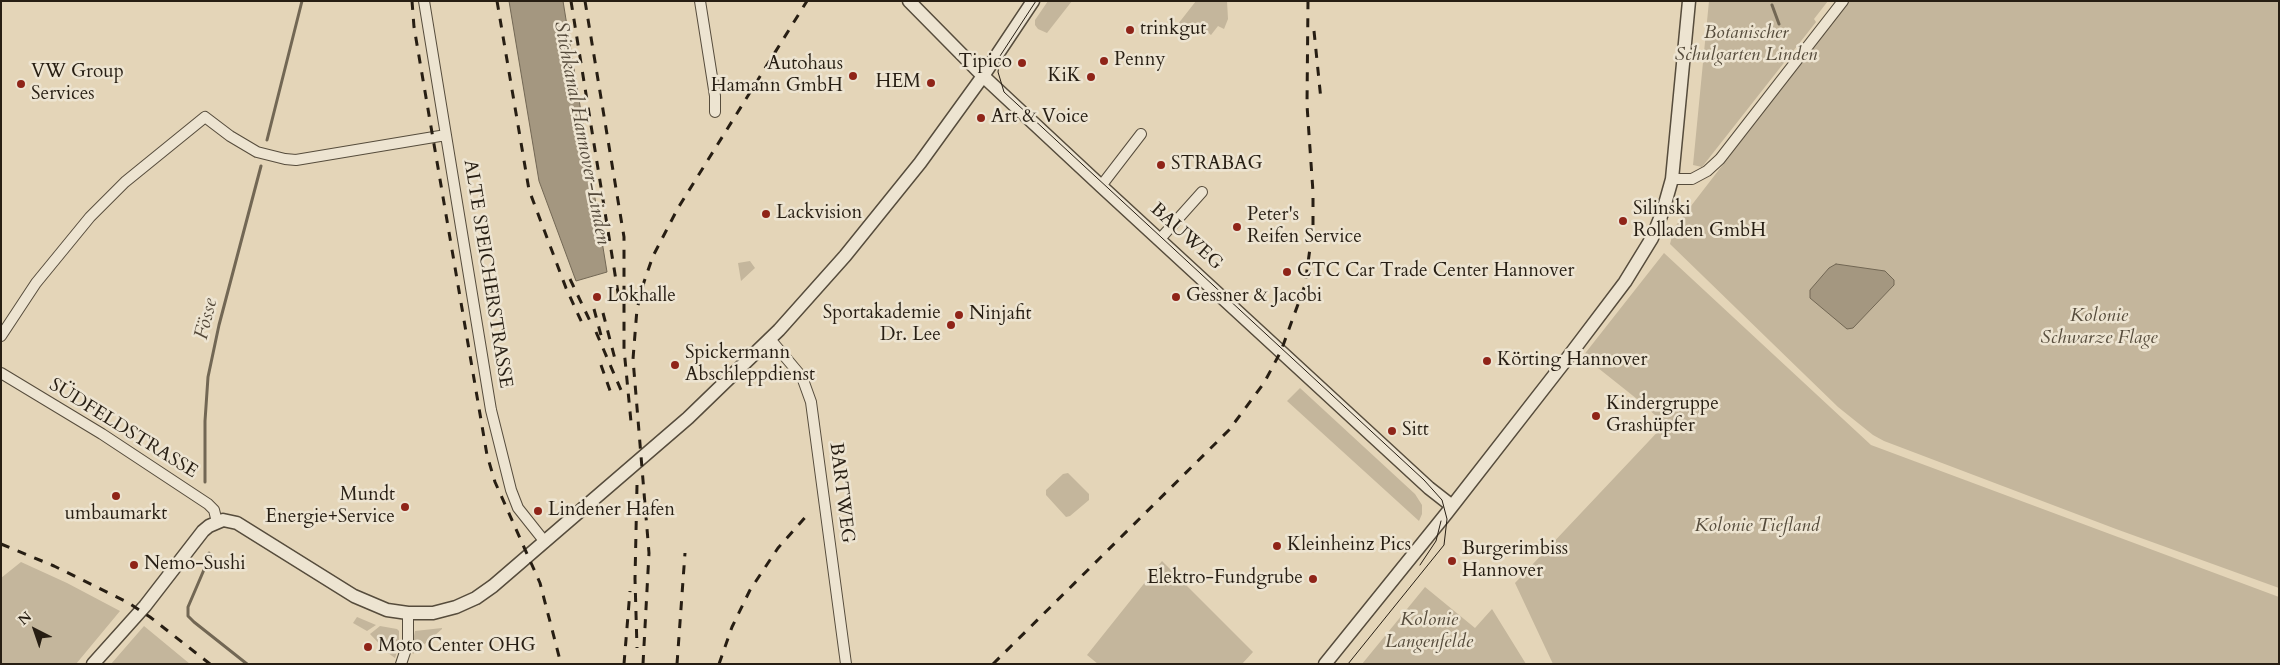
<!DOCTYPE html>
<meta charset="utf-8">
<style>
body{margin:0}
#map{position:relative;width:2280px;height:665px;overflow:hidden;background:#e4d5b8;font-family:Cardo,serif}
canvas{display:block}
.frame{position:absolute;inset:0;border:2px solid #271e13;pointer-events:none}
.north{position:absolute;left:10px;top:605px;width:50px;height:50px;-webkit-text-stroke:4px #ede4d1;paint-order:stroke;rotate:319deg;font-size:14px;font-weight:700;line-height:20px;text-align:center;color:#271e13}
.north::after{content:'';display:block;margin:auto;width:18px;height:22px;background:#271e13;clip-path:polygon(50% 0,100% 100%,50% 72%,0 100%)}
</style>
<div id="map">
<canvas width="2280" height="665"></canvas>
<div class="frame"></div>
<div class="north">N</div>
</div>
<script>
const ctx = document.querySelector('canvas').getContext('2d');
ctx.lineJoin = 'round';
function fillPath(path, color) { ctx.fillStyle = color; ctx.fill(path, 'evenodd'); }
const poly = rows => new Path2D(rows.map(r => 'M' + r).join(''));
function strokePath(path, color, width, dash) { ctx.strokeStyle = color; ctx.lineWidth = width; ctx.lineCap = dash ? 'butt' : 'round'; ctx.setLineDash(dash || []); ctx.stroke(path); }
function label(font, color, halo, rows, align = 'center') {
  ctx.font = font + ' Cardo,serif'; ctx.lineWidth = 5; ctx.setLineDash([]); ctx.textBaseline = 'middle'; ctx.strokeStyle = halo; ctx.fillStyle = color; for (const [text, x, y, turn = 0] of rows) {
    ctx.save(); ctx.translate(x, y); ctx.rotate((+turn || 0) * Math.PI / 180); ctx.textAlign = isNaN(turn) ? turn : align; if (halo) ctx.strokeText(text, 0, 0); ctx.fillText(text, 0, 0); ctx.restore();
  }
}
fillPath(poly([
 [1048,1,1072,1,1047,33,1038,29,1035,25,1035,20],
 [1196,1,1227,1,1228,19,1224,29,1218,26,1211,35,1197,23,1189,33,1178,24],
 [1709,1,1828,1,1814,19,1816,22,1702,167,1693,165],
 [1849,1,2279,1,2279,588,2116,529,1884,441,1873,435,1838,407,1670,244,1674,228],
 [1664,253,1871,445,2279,597,2279,664,1553,664,1515,583,1665,424,1637,399,1583,356],
 [750,261,755,268,741,281,738,263],
 [1300,388,1415,494,1422,505,1422,514,1419,521,1287,401],
 [1068,473,1089,494,1089,500,1070,516,1066,517,1046,495,1046,490,1063,474],
 [1162,561,1253,652,1242,664,1098,664,1087,655],
 [21,562,67,583,120,611,76,664,1,664,1,578],
 [1425,587,1475,628,1492,609,1526,664,1362,664],
 [357,617,376,625,367,631,353,623],
 [144,626,190,664,111,664],
 [380,626,397,629,399,631,399,645,395,658,388,653,370,634],
 [442,628,442,629,413,654,411,651,415,631]
]), '#c4b69c');
const water = poly([
 [509,1,563,1,607,272,576,281,539,181,509,1],
 [1836,264,1885,271,1894,280,1894,285,1853,328,1847,329,1810,298,1810,290,1829,268,1836,264]
]);
fillPath(water, '#a49780');
strokePath(water, '#726754', 1);
strokePath(poly([
 [1772,5,1779,24],
 [267,140,302,1],
 [205,482,205,421,208,377,219,325,261,166],
 [209,553,209,558,188,607,188,616,194,622,247,664]
]), '#726754', 3);
const minor = poly([
 [424,1,491,410,511,490,518,508,545,542],
 [700,1,715,96,715,112],
 [1672,179,1692,179,1707,171,1720,159,1843,1],
 [1101,186,1141,134],
 [1160,239,1202,192],
 [1,336,36,283,90,217,125,182,205,117,230,136,257,152,285,159,296,160,446,135],
 [770,339,802,377,811,402,846,664],
 [1,373,102,434,208,504,214,510,217,522],
 [401,664,408,643,408,613]
]);
const tertiary = poly([
 [909,1,983,76,1101,186,1429,488,1452,506],
 [93,664,145,606,203,531,209,526,223,520,237,523,354,596,387,610,408,613,433,613,456,607,476,598,493,586,688,418,779,330,845,256,920,163,983,76,1033,1],
 [1325,664,1446,514,1566,360,1625,282,1652,238,1663,211,1672,179,1689,1]
]);
strokePath(minor, '#564c3c', 12);
strokePath(tertiary, '#564c3c', 15);
strokePath(minor, '#ede4d1', 10);
strokePath(tertiary, '#ede4d1', 12);
strokePath(poly([
 [1036,1,1000,56,998,72,1004,92,1424,480,1442,500,1447,519,1444,545,1348,664],
 [1420,565,1436,541,1441,521]
]), '#271e13', 1);
strokePath(poly([
 [412,1,414,27,487,455,495,482,540,583,561,664],
 [497,1,529,190,566,288,582,323],
 [571,1,619,299],
 [585,1,624,237,624,349,631,422],
 [1314,31,1321,100],
 [570,279,590,321],
 [594,309,602,339],
 [603,313,615,359],
 [596,332,624,397],
 [601,365,613,399],
 [637,485,635,579,637,648],
 [1,544,54,566,127,602,150,617,210,664],
 [624,664,630,591],
 [643,664,649,553,633,359,637,309,644,282,653,256,678,208,807,1],
 [677,664,685,553],
 [719,664,732,627,750,590,778,548,808,514],
 [993,664,1229,430,1264,383,1281,351,1305,285,1313,226,1313,192,1307,105,1308,1]
]), '#271e13', 3, [9, 9]);
for (const [x, y, r, color] of [
 [1130,30,5,"#8f2418"],
 [1104,61,5,"#8f2418"],
 [1022,63,5,"#8f2418"],
 [853,76,5,"#8f2418"],
 [1091,77,5,"#8f2418"],
 [931,83,5,"#8f2418"],
 [21,84,5,"#8f2418"],
 [981,118,5,"#8f2418"],
 [1161,165,5,"#8f2418"],
 [766,214,5,"#8f2418"],
 [1623,221,5,"#8f2418"],
 [1237,227,5,"#8f2418"],
 [1287,272,5,"#8f2418"],
 [597,297,5,"#8f2418"],
 [1176,297,5,"#8f2418"],
 [959,315,5,"#8f2418"],
 [951,325,5,"#8f2418"],
 [1487,361,5,"#8f2418"],
 [675,365,5,"#8f2418"],
 [1596,416,5,"#8f2418"],
 [1392,431,5,"#8f2418"],
 [116,496,5,"#8f2418"],
 [405,507,5,"#8f2418"],
 [538,511,5,"#8f2418"],
 [1277,546,5,"#8f2418"],
 [1452,561,5,"#8f2418"],
 [134,565,5,"#8f2418"],
 [1313,579,5,"#8f2418"],
 [368,647,5,"#8f2418"]
]) { const dot = new Path2D(); dot.arc(x, y, r, 0, 2 * Math.PI); ctx.fillStyle = color; ctx.fill(dot); strokePath(dot, '#ede4d1', 2); }
label('19px', '#271e13', '#ede4d1', [
 ["trinkgut",1140,30],
 ["Penny",1114,61],
 ["Tipico",1012,63,"right"],
 ["Autohaus",843,65,"right"],
 ["Hamann GmbH",843,87,"right"],
 ["VW Group",31,73],
 ["Services",31,95],
 ["KiK",1081,77,"right"],
 ["HEM",921,83,"right"],
 ["Art & Voice",991,118],
 ["STRABAG",1171,165],
 ["Silinski",1633,210],
 ["Rolladen GmbH",1633,232],
 ["Lackvision",776,214],
 ["Peter's",1247,216],
 ["Reifen Service",1247,238],
 ["CTC Car Trade Center Hannover",1297,272],
 ["Lokhalle",607,297],
 ["Gessner & Jacobi",1186,297],
 ["Sportakademie",941,314,"right"],
 ["Dr. Lee",941,336,"right"],
 ["Ninjafit",969,315],
 ["Spickermann",685,354],
 ["Abschleppdienst",685,376],
 ["Körting Hannover",1497,361],
 ["Kindergruppe",1606,405],
 ["Grashüpfer",1606,427],
 ["Sitt",1402,431],
 ["Mundt",395,496,"right"],
 ["Energie+Service",395,518,"right"],
 ["Lindener Hafen",548,511],
 ["umbaumarkt",116,515,"center"],
 ["Kleinheinz Pics",1287,546],
 ["Burgerimbiss",1462,550],
 ["Hannover",1462,572],
 ["Nemo-Sushi",144,565],
 ["Elektro-Fundgrube",1303,579,"right"],
 ["Moto Center OHG",378,647]
], 'left');
label('italic 19px', '#564c3c', '#ede4d1', [
 ["Botanischer",1746,34],
 ["Schulgarten Linden",1746,56],
 ["Kolonie",2099,317],
 ["Schwarze Flage",2099,339],
 ["Kolonie Tiefland",1757,527],
 ["Kolonie",1429,621],
 ["Langenfelde",1429,643]
]);
label('19px', '#271e13', '#ede4d1', [
 ["BAUWEG",1186,237,42],
 ["ALTE SPEICHERSTRASSE",487,274,81],
 ["SÜDFELDSTRASSE",123,429,32],
 ["BARTWEG",841,493,83]
]);
label('italic 20px', '#534839', '#ede4d1', [
 ["Stichkanal Hannover-Linden",581,133,79],
 ["Fösse",207,319,-76]
]);
</script>
